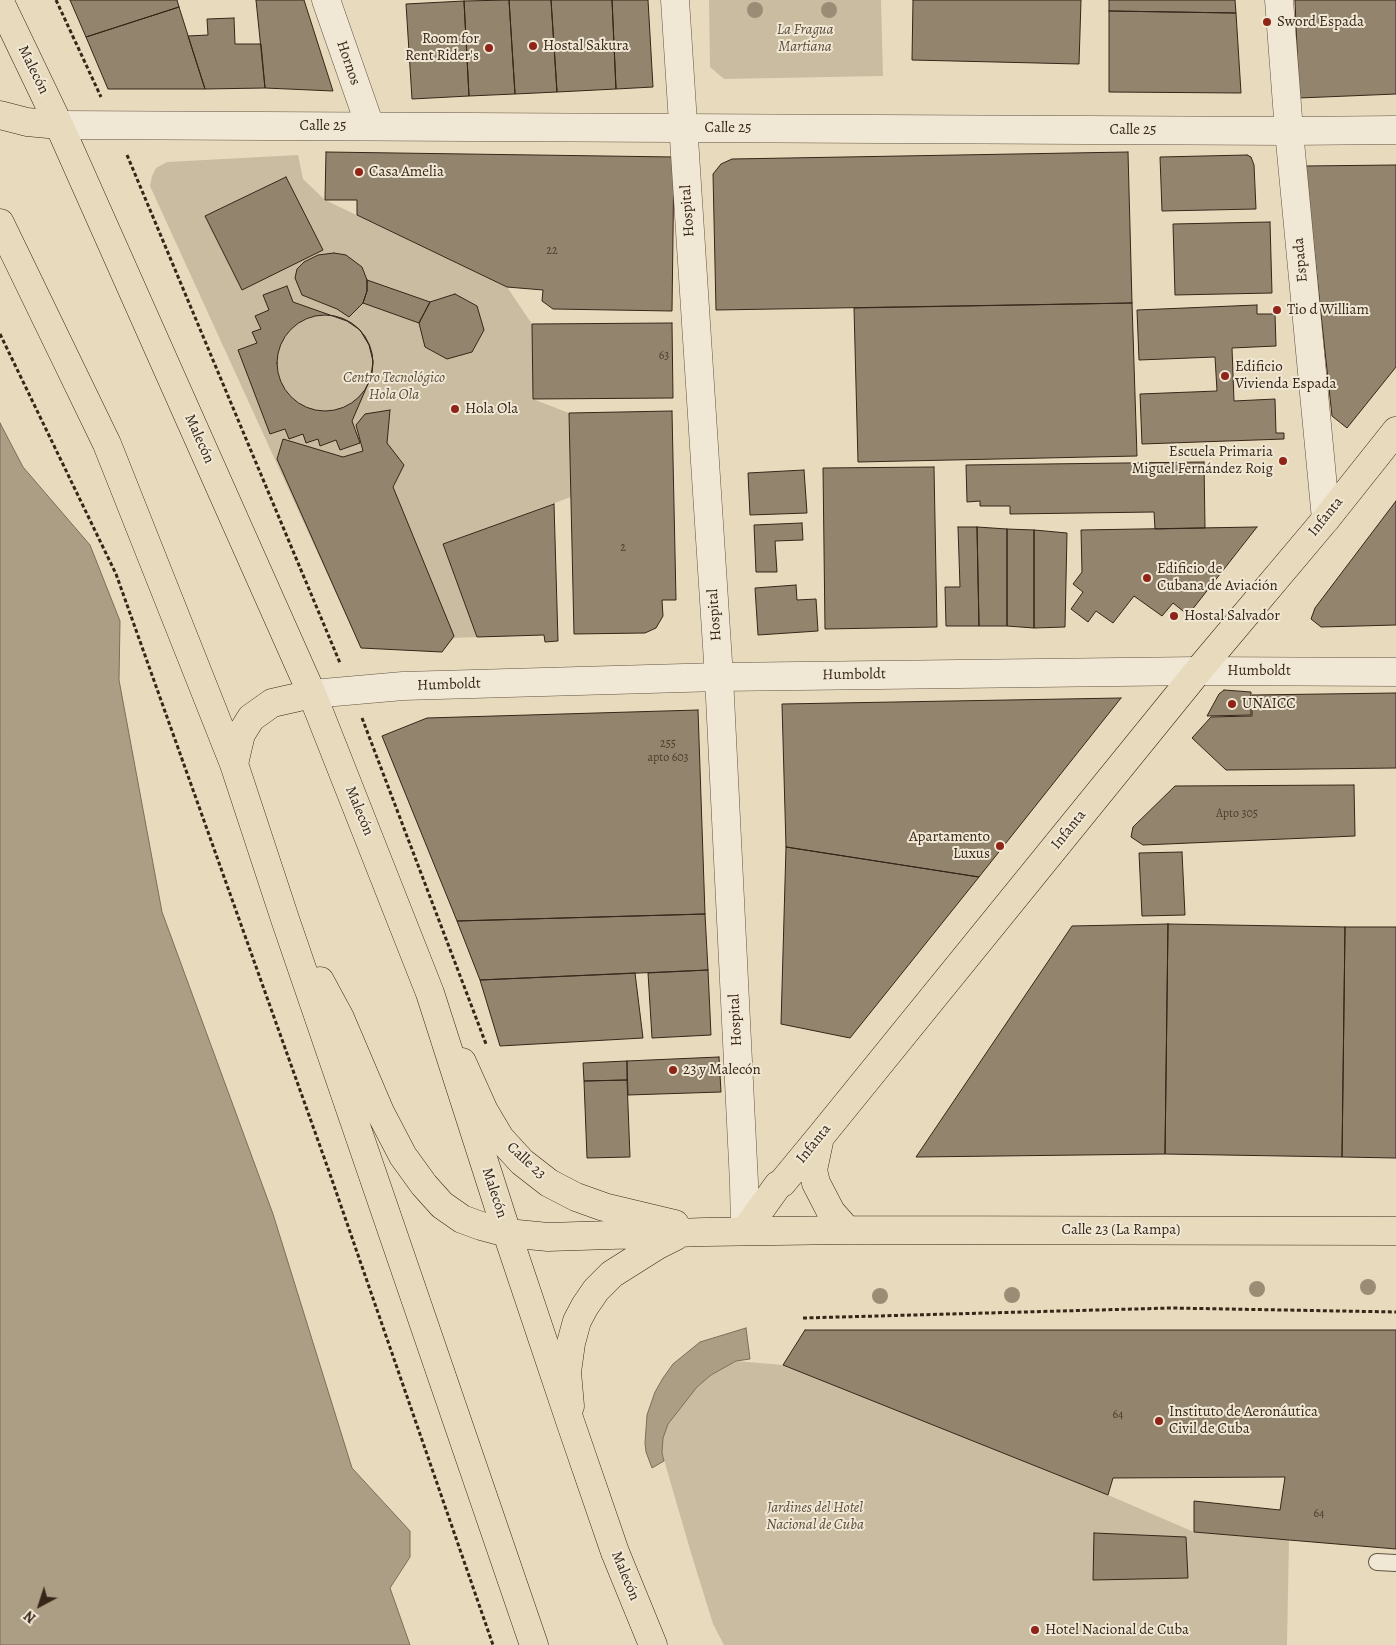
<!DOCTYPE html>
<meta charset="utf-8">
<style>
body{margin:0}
#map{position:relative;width:1396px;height:1645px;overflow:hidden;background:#e8dbbd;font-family:Alegreya,serif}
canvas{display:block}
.north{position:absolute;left:15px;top:1580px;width:50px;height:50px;-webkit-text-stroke:4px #f0e8d4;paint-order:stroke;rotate:220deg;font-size:14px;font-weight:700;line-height:20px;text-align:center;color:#372518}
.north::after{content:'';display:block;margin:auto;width:18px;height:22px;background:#372518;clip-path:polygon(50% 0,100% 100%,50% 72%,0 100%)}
</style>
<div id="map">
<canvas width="1396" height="1645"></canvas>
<div class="north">N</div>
</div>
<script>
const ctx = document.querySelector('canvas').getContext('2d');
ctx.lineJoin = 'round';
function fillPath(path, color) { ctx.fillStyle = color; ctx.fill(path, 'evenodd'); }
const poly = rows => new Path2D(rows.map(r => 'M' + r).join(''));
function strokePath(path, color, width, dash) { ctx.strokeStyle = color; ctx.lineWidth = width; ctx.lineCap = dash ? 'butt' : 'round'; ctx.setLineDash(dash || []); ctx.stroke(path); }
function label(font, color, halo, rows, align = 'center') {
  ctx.font = font + ' Alegreya,serif'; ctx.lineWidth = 4; ctx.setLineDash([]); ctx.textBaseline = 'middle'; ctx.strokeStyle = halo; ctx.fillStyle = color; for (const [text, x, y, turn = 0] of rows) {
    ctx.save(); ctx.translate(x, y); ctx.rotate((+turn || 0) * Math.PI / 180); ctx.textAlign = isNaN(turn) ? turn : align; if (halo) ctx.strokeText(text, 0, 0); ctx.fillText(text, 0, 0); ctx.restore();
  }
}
fillPath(poly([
 [709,0,881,0,883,76,724,79,710,67],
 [298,155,303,179,325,200,507,287,532,324,533,399,569,413,571,497,443,544,477,637,454,638,442,652,361,648,150,186,152,176,156,168,167,162],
 [736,1361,783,1365,1108,1495,1194,1532,1289,1540,1287,1645,724,1645,713,1624,691,1553,662,1453,663,1437,668,1424,684,1402,697,1387,711,1375]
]), '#cabca1');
const water = poly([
 [0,423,23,467,90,545,120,621,119,680,162,912,273,1214,352,1468,410,1531,410,1557,390,1588,410,1645,0,1645,0,423],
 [746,1328,750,1359,736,1361,711,1375,697,1387,668,1424,663,1438,662,1453,664,1461,652,1468,646,1452,645,1443,647,1415,655,1392,663,1378,673,1364,700,1342,746,1328]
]);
fillPath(water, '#ac9d85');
strokePath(water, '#7d6d59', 1);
const building = poly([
 [70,0,177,0,179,7,86,37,70,0],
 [256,0,304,0,333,91,265,88,256,0],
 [509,0,551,0,557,92,515,94,509,0],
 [509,0,515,94,469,96,464,1,509,0],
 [551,0,612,0,616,89,557,92,551,0],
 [612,0,648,0,653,87,616,89,612,0],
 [913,0,1081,0,1079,64,912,60,913,0],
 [1109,0,1235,0,1236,13,1109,11,1109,0],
 [1295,0,1396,0,1396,94,1299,98,1295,0],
 [464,1,469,96,412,99,406,4,464,1],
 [179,7,205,89,108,89,86,37,179,7],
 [1109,11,1236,13,1241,93,1109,92,1109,11],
 [234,18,235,44,261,44,265,88,205,89,188,36,208,35,207,19,234,18],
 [326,152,674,157,672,311,553,309,542,301,543,290,507,287,357,215,357,200,325,200,326,152],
 [1128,152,1132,303,716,310,713,174,721,164,732,159,1128,152],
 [1247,155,1251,157,1254,165,1256,209,1162,211,1160,157,1247,155],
 [1396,165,1396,367,1347,428,1332,416,1305,166,1396,165],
 [286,177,323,250,242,290,205,216,286,177],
 [1270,222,1272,293,1175,295,1173,224,1270,222],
 [334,253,346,255,362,267,367,280,367,291,363,303,349,317,337,309,302,295,295,278,297,269,304,262,318,255,334,253],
 [367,280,430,302,419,323,363,303,367,291,367,280],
 [287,286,293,302,347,321,360,330,369,345,373,361,371,377,352,421,360,443,340,450,336,440,320,446,318,439,306,443,303,434,289,439,285,429,270,434,238,350,257,343,252,332,261,329,255,316,269,310,263,295,287,286],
 [455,294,477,306,484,330,472,352,447,359,425,347,419,323,430,302,455,294],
 [1132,303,1137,456,858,462,854,308,1132,303],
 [1257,305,1257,314,1275,314,1276,346,1232,348,1234,401,1275,399,1276,433,1284,433,1284,439,1142,444,1140,394,1217,391,1215,357,1139,360,1137,310,1257,305],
 '277 363a48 48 0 1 1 96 0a48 48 0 1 1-96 0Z',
 [672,323,673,398,533,399,532,324,672,323],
 [390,410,387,443,404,465,393,487,454,636,442,652,361,648,277,459,283,439,343,457,363,451,356,425,365,414,390,410],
 [672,411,676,600,662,600,663,616,656,628,645,633,574,634,569,413,672,411],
 [1204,462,1205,528,1155,529,1154,512,1010,514,1010,506,980,506,980,501,967,502,966,465,1204,462],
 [934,467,937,627,825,629,823,468,934,467],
 [804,470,807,513,750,515,748,473,804,470],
 [1396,501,1396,625,1321,627,1311,619,1315,608,1396,501],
 [554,504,558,641,545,642,544,635,477,637,443,544,554,504],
 [802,523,803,540,775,541,777,572,756,572,754,525,802,523],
 [958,527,977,527,979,626,946,626,945,587,960,587,958,527],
 [977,527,1007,529,1007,626,979,626,977,527],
 [1257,527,1188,615,1173,603,1162,616,1134,596,1113,623,1096,611,1088,622,1071,609,1083,592,1073,584,1082,572,1081,530,1257,527],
 [1007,529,1034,530,1034,628,1007,626,1007,529],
 [1034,530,1067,533,1065,627,1034,628,1034,530],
 [796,585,797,600,816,599,818,631,758,635,755,588,796,585],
 [1224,690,1251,692,1251,715,1207,716,1219,694,1224,690],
 [1396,693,1396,768,1226,770,1192,738,1211,717,1252,716,1252,695,1396,693],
 [1121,698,979,877,786,847,782,704,1121,698],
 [698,710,705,914,457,921,382,736,427,718,698,710],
 [1354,785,1355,836,1143,845,1131,837,1133,827,1175,786,1354,785],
 [786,847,979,877,850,1038,781,1024,786,847],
 [1182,852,1185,915,1142,916,1139,853,1182,852],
 [705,914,708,970,480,980,457,921,705,914],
 [1168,924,1165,1154,916,1157,1072,926,1168,924],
 [1168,924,1345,927,1342,1157,1165,1154,1168,924],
 [1345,927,1396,927,1396,1158,1342,1157,1345,927],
 [708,970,711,1035,652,1038,648,973,708,970],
 [635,973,643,1038,500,1046,480,980,635,973],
 [719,1057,721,1092,628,1095,627,1061,719,1057],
 [627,1061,627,1080,584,1081,583,1063,627,1061],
 [627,1080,630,1157,587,1158,584,1081,627,1080],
 [805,1330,1396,1330,1396,1549,1194,1532,1194,1501,1280,1510,1285,1477,1113,1478,1108,1495,783,1365,805,1330],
 [1094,1533,1186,1537,1188,1578,1093,1580,1094,1533]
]);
fillPath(building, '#93846e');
strokePath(building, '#372518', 1);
const service = poly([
 [1377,1562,1396,1563]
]);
const minor = poly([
 [326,0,370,126],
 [675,0,719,677,744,1183,745,1231],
 [1279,0,1289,131,1326,519],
 [1198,671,1396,672]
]);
const tertiary = poly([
 [59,125,1289,131,1396,130],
 [312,694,403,686,719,677,1198,671]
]);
const primary = poly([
 [462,1062,484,1111,500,1138,522,1162,549,1183,576,1197,604,1207,675,1224],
 [820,1137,813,1170,816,1183,831,1212,847,1230],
 [745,1231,778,1185,782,1183,820,1137,1198,671,1326,519,1396,431],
 [507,1233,548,1237,705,1232,847,1230,1396,1231],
 [570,1406,567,1372,571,1343,577,1321,585,1306,596,1290,612,1274,658,1245,676,1236]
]);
const trunk = poly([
 [0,2,59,125,312,694,430,993,507,1233,571,1424,615,1552,653,1645],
 [0,115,27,122,59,125],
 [0,223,107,444,234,764,285,919,534,1645],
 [234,764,241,734,251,718,272,703,312,694],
 [320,981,340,1018,380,1112,403,1156,424,1185,442,1205,462,1219,481,1226,507,1233]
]);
strokePath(service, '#635241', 18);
strokePath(minor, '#635241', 29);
strokePath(tertiary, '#635241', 29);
strokePath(primary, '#372518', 29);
strokePath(trunk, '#372518', 29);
strokePath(poly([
 [56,0,101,97],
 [127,155,340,663],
 [0,334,116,574,331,1177,493,1645],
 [362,718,486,1044],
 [803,1318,1171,1308,1396,1312]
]), '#372518', 3, [4, 2.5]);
strokePath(service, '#f0e8d4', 16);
strokePath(minor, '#f0e8d4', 28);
strokePath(tertiary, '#f0e8d4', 28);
strokePath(primary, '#e8dbbd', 28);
strokePath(trunk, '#e8dbbd', 28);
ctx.fillStyle = '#9b8c75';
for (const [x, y] of [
 [755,10],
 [829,10],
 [1368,1287],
 [1257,1289],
 [1012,1295],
 [880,1296]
]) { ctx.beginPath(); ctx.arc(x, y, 8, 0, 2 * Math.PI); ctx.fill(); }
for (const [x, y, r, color] of [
 [1267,22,5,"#8f2418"],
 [533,46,5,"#8f2418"],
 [489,48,5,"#8f2418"],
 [359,172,5,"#8f2418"],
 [1277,310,5,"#8f2418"],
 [1225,376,5,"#8f2418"],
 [455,409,5,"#8f2418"],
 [1283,461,5,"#8f2418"],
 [1147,578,5,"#8f2418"],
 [1174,616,5,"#8f2418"],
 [1232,704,5,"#8f2418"],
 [1000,846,5,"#8f2418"],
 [673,1070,5,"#8f2418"],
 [1159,1421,5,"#8f2418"],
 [1035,1630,5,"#8f2418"]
]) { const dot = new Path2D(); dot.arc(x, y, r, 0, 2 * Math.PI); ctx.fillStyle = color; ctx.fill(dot); strokePath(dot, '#f0e8d4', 2); }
label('12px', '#4e3d2e', null, [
 ["22",552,251],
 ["63",664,356],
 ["2",623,548],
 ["255",668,744],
 ["apto 603",668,758],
 ["Apto 305",1237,814],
 ["64",1118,1415],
 ["64",1319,1514]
]);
label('15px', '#372518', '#f0e8d4', [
 ["Sword Espada",1277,22],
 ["Room for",479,39,"right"],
 ["Rent Rider's",479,56,"right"],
 ["Hostal Sakura",543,46],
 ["Casa Amelia",369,172],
 ["Tio d William",1287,310],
 ["Edificio",1235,367],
 ["Vivienda Espada",1235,384],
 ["Hola Ola",465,409],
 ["Escuela Primaria",1273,452,"right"],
 ["Miguel Fernández Roig",1273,469,"right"],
 ["Edificio de",1157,569],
 ["Cubana de Aviación",1157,586],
 ["Hostal Salvador",1184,616],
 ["UNAICC",1242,704],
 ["Apartamento",990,837,"right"],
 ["Luxus",990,854,"right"],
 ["23 y Malecón",683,1070],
 ["Instituto de Aeronáutica",1169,1412],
 ["Civil de Cuba",1169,1429],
 ["Hotel Nacional de Cuba",1045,1630]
], 'left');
label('italic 15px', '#5c4b3a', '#f0e8d4', [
 ["La Fragua",805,30],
 ["Martiana",805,47],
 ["Centro Tecnológico",394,378],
 ["Hola Ola",394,395],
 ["Jardines del Hotel",815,1508],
 ["Nacional de Cuba",815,1525]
]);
label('15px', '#372518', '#f0e8d4', [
 ["Hornos",348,63,71],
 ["Malecón",33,70,64],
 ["Calle 25",323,126],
 ["Calle 25",728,128],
 ["Calle 25",1133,130],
 ["Hospital",688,211,-94],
 ["Espada",1301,260,-95],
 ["Malecón",199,439,66],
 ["Infanta",1326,517,-51],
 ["Hospital",715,615,-94],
 ["Humboldt",1259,671],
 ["Humboldt",854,675,-1],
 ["Humboldt",449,685,-2],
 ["Malecón",359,811,68],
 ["Infanta",1069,830,-51],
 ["Hospital",736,1020,-93],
 ["Infanta",814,1144,-51],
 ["Calle 23",526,1161,42],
 ["Malecón",494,1193,72],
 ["Calle 23 (La Rampa)",1121,1230],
 ["Malecón",625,1576,68]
]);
</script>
